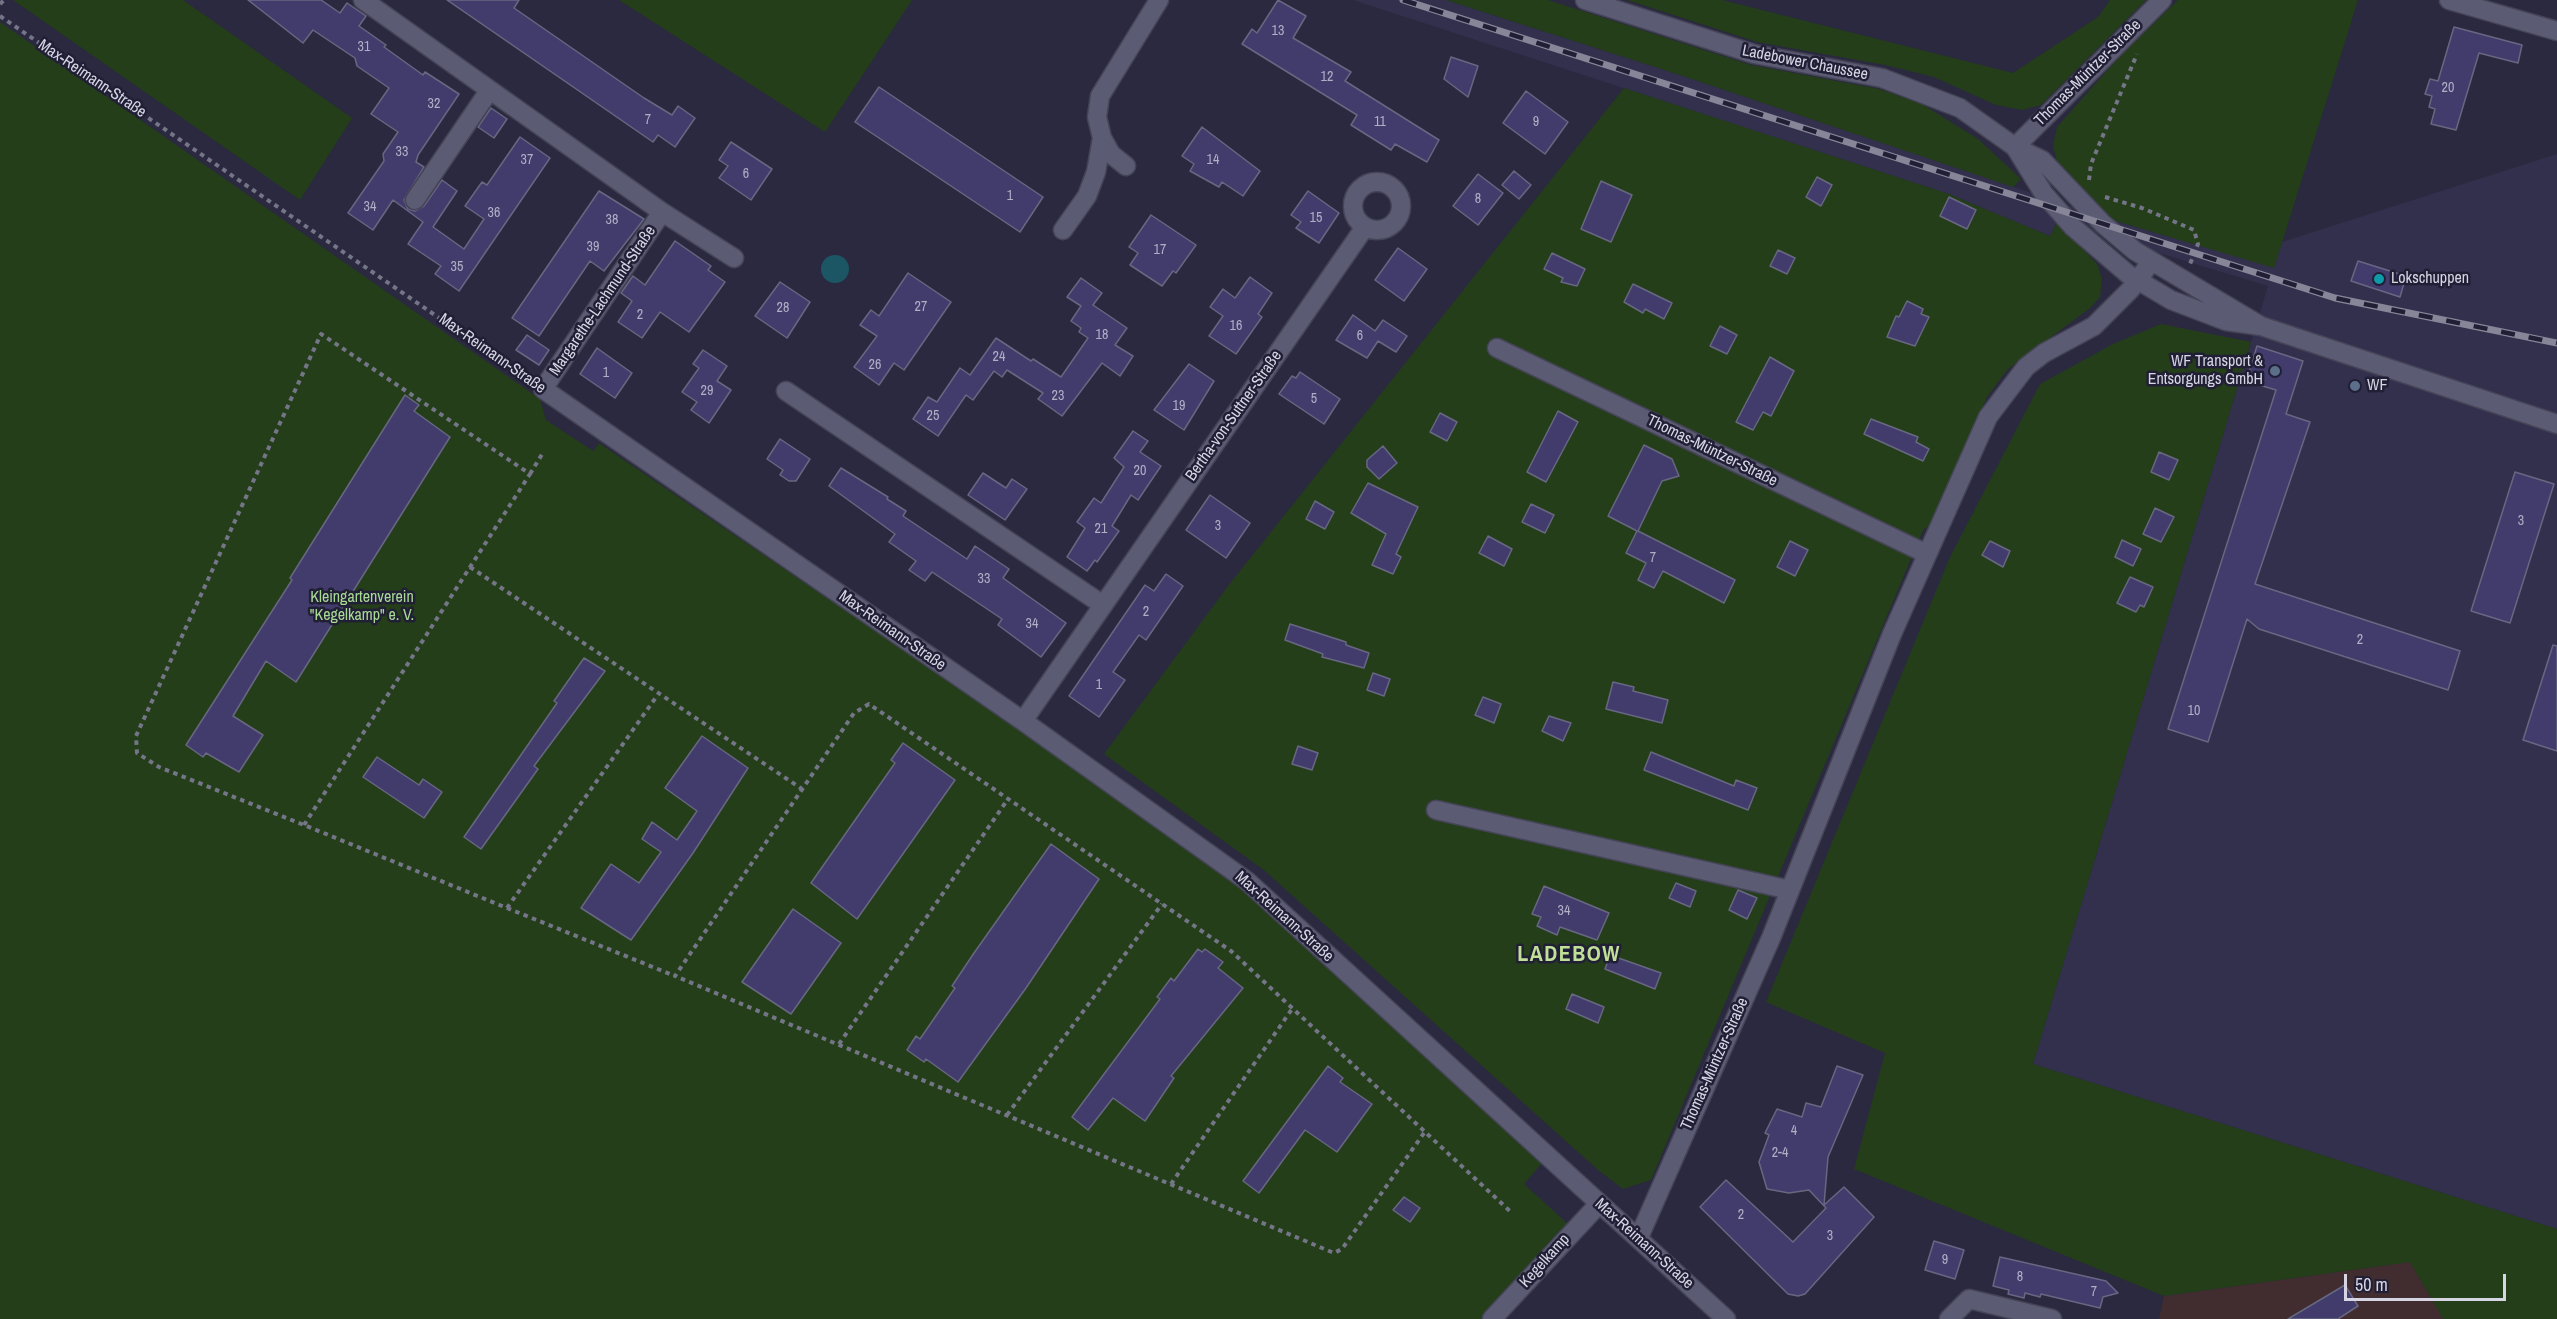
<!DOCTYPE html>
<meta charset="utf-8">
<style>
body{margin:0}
#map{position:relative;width:2557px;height:1319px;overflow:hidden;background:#2a293f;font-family:"Archivo Narrow",sans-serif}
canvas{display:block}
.scale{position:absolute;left:2344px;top:1274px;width:162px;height:27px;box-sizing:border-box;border:3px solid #d5d5e4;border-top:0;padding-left:8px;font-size:18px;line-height:21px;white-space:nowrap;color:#d5d5e4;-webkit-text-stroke:4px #211f35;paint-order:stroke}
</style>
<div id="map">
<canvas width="2557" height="1319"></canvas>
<div class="scale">50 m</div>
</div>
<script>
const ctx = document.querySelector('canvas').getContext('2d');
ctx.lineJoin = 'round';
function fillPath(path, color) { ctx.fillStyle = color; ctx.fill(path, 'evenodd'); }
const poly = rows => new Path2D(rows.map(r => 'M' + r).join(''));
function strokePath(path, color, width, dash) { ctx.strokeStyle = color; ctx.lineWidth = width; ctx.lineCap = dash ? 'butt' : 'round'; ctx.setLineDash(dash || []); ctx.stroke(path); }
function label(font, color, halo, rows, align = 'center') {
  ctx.font = font + ' "Archivo Narrow",sans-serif'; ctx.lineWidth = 5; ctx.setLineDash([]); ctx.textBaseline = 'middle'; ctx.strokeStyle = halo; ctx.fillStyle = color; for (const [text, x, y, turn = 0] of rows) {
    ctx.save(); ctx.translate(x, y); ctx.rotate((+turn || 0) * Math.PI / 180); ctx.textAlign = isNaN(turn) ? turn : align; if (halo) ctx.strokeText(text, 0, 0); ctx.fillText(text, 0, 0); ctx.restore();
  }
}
fillPath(poly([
 [2410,1262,2443,1319,2159,1319,2164,1296]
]), '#412d30');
fillPath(poly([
 [1353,0,1446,0,1683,76,2109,219,2274,267,2282,242,2557,154,2557,1229,2033,1064,2268,286,2057,222,2050,236,1949,194]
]), '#32304d');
fillPath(poly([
 [13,0,183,0,352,118,300,200],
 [619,0,912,0,825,132],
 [1446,0,1548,0,1751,65,1879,89,1922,104,1978,139,2021,179,2013,187,1683,76],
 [1627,0,1722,0,2013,73,2098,17,2110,0,2146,0,2041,105,2022,110,1996,105,1934,77,1885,65,1757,42],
 [2178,0,2358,0,2274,268,2109,219,2059,169,2053,146,2057,127,2121,55],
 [0,22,540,399,546,420,593,451,599,443,1018,728,1266,906,1544,1161,1524,1184,1569,1225,1483,1319,0,1319],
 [1624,88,1949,194,2050,236,2057,222,2097,264,2102,279,2100,297,2090,308,2007,370,1987,397,1934,523,1924,529,1915,549,1651,1180,1623,1189,1598,1170,1265,871,1104,754,1228,586],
 [2161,324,2251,342,2033,1064,2557,1229,2557,1319,2443,1319,2410,1262,2164,1296,1854,1169,1885,1053,1766,1002,1950,557,2040,384,2113,344]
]), '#243e1a');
fillPath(poly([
 '821 269a14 14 0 1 1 28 0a14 14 0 1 1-28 0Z'
]), '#1c5664');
const building = poly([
 [248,0,321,0,340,13,347,3,366,16,359,26,386,45,384,47,423,75,425,72,459,94,418,155,416,162,424,167,404,200,408,209,415,211,424,206,442,180,457,191,433,227,464,249,484,219,465,206,482,182,487,185,520,137,550,158,459,291,435,274,441,266,408,244,423,222,393,200,373,230,348,213,384,161,383,154,398,132,371,114,389,88,357,66,355,58,313,30,303,43,248,0],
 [447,0,519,0,514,8,644,98,672,115,678,106,695,118,675,147,658,135,653,142,447,0],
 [1278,0,1306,16,1293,38,1351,72,1345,81,1439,140,1427,162,1395,144,1391,150,1351,125,1357,115,1242,44,1252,29,1257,33,1278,0],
 [2454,27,2522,45,2518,63,2479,53,2456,130,2431,124,2435,109,2429,107,2432,96,2425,94,2430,79,2438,81,2454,27],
 [1451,57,1478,66,1468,97,1444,79,1451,57],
 [879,87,1043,197,1020,232,855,122,879,87],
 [1526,91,1568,122,1545,154,1503,123,1526,91],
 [491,108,507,119,494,138,478,127,491,108],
 [1202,127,1260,171,1243,196,1222,182,1219,187,1190,171,1194,164,1182,156,1202,127],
 [731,142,772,169,751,200,719,178,728,166,719,160,731,142],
 [1514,171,1531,185,1519,199,1502,185,1514,171],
 [1478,174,1503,193,1478,225,1453,206,1478,174],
 [1817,177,1832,185,1821,206,1806,197,1817,177],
 [1601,181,1632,195,1611,242,1581,229,1601,181],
 [599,191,644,219,604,271,590,261,539,336,512,318,599,191],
 [1308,191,1339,213,1319,243,1296,228,1301,222,1291,215,1308,191],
 [1949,197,1976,210,1967,229,1940,216,1949,197],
 [1151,215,1196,245,1176,273,1173,271,1162,286,1130,265,1138,253,1129,247,1151,215],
 [675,241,711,266,708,270,725,282,689,332,660,312,642,338,618,322,632,301,621,293,633,276,645,285,675,241],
 [1398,248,1427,269,1404,301,1375,280,1398,248],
 [1778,250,1795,258,1787,274,1770,266,1778,250],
 [1552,253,1585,269,1577,286,1561,282,1563,278,1544,269,1552,253],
 [2358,261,2406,276,2400,297,2351,281,2358,261],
 [908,273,951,302,904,370,894,363,879,385,854,367,877,336,860,325,871,310,879,316,908,273],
 [1250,277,1272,293,1258,314,1262,317,1236,354,1209,336,1223,316,1210,307,1223,289,1235,298,1250,277],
 [1081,278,1102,293,1093,305,1127,328,1115,345,1133,356,1120,376,1102,363,1062,416,1038,399,1043,393,1007,370,1002,377,994,371,973,400,966,395,938,436,913,419,928,397,937,402,960,368,970,375,996,338,1031,361,1033,359,1061,377,1088,338,1079,332,1081,328,1071,321,1081,306,1067,297,1081,278],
 [780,282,810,302,787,338,755,316,780,282],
 [1633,284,1672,303,1664,319,1645,309,1643,313,1624,302,1633,284],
 [1907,301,1923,309,1921,314,1929,317,1915,346,1887,337,1896,316,1899,317,1907,301],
 [1353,315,1375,331,1383,320,1407,336,1396,352,1378,341,1367,358,1336,340,1353,315],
 [1720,326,1737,335,1727,354,1710,346,1720,326],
 [527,335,549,350,539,365,516,350,527,335],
 [2257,346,2303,361,2286,414,2310,422,2255,584,2460,651,2448,690,2259,629,2247,619,2208,742,2168,729,2276,390,2246,381,2257,346],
 [597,348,632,373,615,398,580,374,597,348],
 [703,350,727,366,717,381,731,390,709,423,691,410,697,402,682,392,699,368,693,364,703,350],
 [1770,357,1794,371,1771,416,1763,412,1753,430,1736,422,1770,357],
 [1189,364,1214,381,1184,430,1154,410,1189,364],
 [1300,372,1340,399,1324,424,1279,394,1292,376,1296,378,1300,372],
 [405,395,419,405,414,411,450,437,296,682,266,661,233,716,263,735,239,772,206,753,203,757,186,745,292,580,290,578,405,395],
 [1558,411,1578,422,1546,482,1527,472,1558,411],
 [1440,413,1457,422,1447,441,1430,432,1440,413],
 [1871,419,1918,437,1916,442,1929,449,1923,461,1864,434,1871,419],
 [1133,431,1148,441,1140,452,1161,466,1138,500,1131,495,1112,526,1119,531,1097,562,1095,560,1087,571,1067,557,1085,528,1077,522,1094,498,1101,503,1124,467,1114,458,1133,431],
 [780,439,810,459,796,481,789,481,780,475,783,470,767,459,780,439],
 [1644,445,1672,459,1679,476,1662,481,1638,531,1735,580,1724,603,1663,571,1654,588,1638,580,1646,563,1626,553,1637,531,1608,516,1644,445],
 [1383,446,1397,463,1379,479,1367,467,1367,460,1383,446],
 [2159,452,2178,460,2169,480,2151,472,2159,452],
 [841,468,888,497,887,499,906,511,903,516,967,559,975,546,1009,569,1003,578,1066,623,1041,657,998,625,1002,619,932,572,925,581,909,570,916,561,889,542,895,534,829,486,841,468],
 [2515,472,2554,484,2510,623,2471,611,2515,472],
 [983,473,1006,488,1012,479,1027,489,1005,520,968,495,983,473],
 [1368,483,1418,507,1396,554,1401,557,1393,574,1372,565,1386,534,1351,513,1368,483],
 [1210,495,1250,523,1226,558,1186,530,1210,495],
 [1315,501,1334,512,1325,529,1306,519,1315,501],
 [1531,504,1554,515,1545,533,1522,522,1531,504],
 [2155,508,2174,517,2161,542,2143,534,2155,508],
 [1488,536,1512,549,1504,566,1479,553,1488,536],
 [2122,540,2141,549,2133,566,2115,557,2122,540],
 [1790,541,1808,550,1795,576,1777,567,1790,541],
 [1990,541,2010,551,2003,567,1982,555,1990,541],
 [1166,574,1183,586,1146,640,1139,635,1113,672,1125,680,1099,717,1069,696,1145,585,1154,591,1166,574],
 [2130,577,2153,587,2144,607,2140,605,2136,612,2117,603,2130,577],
 [1290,624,1346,642,1346,645,1369,653,1364,668,1322,657,1323,654,1285,640,1290,624],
 [2553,645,2557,646,2557,751,2523,740,2553,645],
 [584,658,605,671,534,766,538,769,481,849,464,837,557,703,554,701,584,658],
 [1373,673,1390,679,1384,696,1367,690,1373,673],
 [1613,682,1634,687,1633,691,1668,700,1662,723,1606,709,1613,682],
 [1483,697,1501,704,1494,723,1475,715,1483,697],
 [1549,716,1571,723,1563,741,1542,731,1549,716],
 [702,736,748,768,693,853,631,940,581,908,611,864,639,883,661,852,642,839,652,822,677,840,697,811,665,788,702,736],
 [903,743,955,780,857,919,811,883,895,763,891,760,903,743],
 [1298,746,1318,753,1312,770,1292,764,1298,746],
 [1651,752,1734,786,1736,780,1757,788,1748,810,1644,770,1651,752],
 [377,757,419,785,423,779,442,792,424,818,363,777,377,757],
 [1051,844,1099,879,1026,988,958,1082,926,1059,924,1062,907,1050,916,1036,920,1039,955,988,952,986,974,953,1051,844],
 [1676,883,1696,891,1690,907,1669,898,1676,883],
 [1544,886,1609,913,1597,940,1560,927,1557,935,1537,926,1541,917,1532,914,1544,886],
 [1738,890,1757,898,1747,919,1729,910,1738,890],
 [793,909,841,943,791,1014,742,982,793,909],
 [1198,949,1202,952,1205,949,1223,962,1218,968,1243,988,1171,1076,1174,1078,1145,1121,1113,1098,1088,1130,1072,1117,1160,999,1157,997,1171,978,1174,981,1198,949],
 [1610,955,1661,973,1655,989,1605,969,1610,955],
 [1572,994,1604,1007,1598,1023,1566,1009,1572,994],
 [1328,1066,1343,1078,1340,1082,1372,1104,1337,1152,1305,1130,1259,1193,1243,1181,1328,1066],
 [1837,1066,1863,1075,1828,1157,1824,1205,1844,1187,1874,1217,1805,1294,1798,1296,1788,1294,1700,1207,1726,1180,1793,1242,1826,1208,1809,1190,1789,1193,1767,1189,1759,1162,1769,1135,1765,1133,1777,1109,1802,1117,1806,1103,1821,1107,1837,1066],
 [1404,1197,1420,1208,1410,1222,1393,1210,1404,1197],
 [1934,1241,1964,1250,1955,1279,1925,1270,1934,1241],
 [2000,1257,2106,1281,2118,1293,2103,1297,2100,1308,2041,1294,2040,1297,2025,1293,2024,1298,2008,1294,2009,1290,1993,1286,2000,1257],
 [2345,1285,2358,1306,2338,1319,2288,1319,2345,1285]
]);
fillPath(building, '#413c6b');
strokePath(building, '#686782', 1.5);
const minor = poly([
 [363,0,662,212,734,258],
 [1585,0,1754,54,1882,78,1960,108,2015,147,2042,160,2103,224,2135,251,2261,326],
 [2449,0,2557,31],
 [2015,147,2044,194,2073,227,2129,275,2171,300,2226,321,2261,326,2557,424],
 [2015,147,2162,0],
 [1126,166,1111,154,1102,138,1097,117,1100,96,1159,0],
 '1353 206a24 24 0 1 1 48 0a24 24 0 1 1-48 0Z',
 [415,200,489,91],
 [662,212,543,389,1023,721,1247,881,1726,1319],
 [1063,230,1087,196,1096,172,1102,138],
 [1497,348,1927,554],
 [786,391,1103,605],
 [1023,721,1365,227],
 [1436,810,1790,890],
 [1639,1237,1771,938,1892,634,1988,417,2026,367,2044,353,2094,326,2131,289,2151,262],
 [1492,1319,1599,1204],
 [1949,1319,1969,1299,2052,1319]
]);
strokePath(minor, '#454457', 21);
strokePath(poly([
 [0,4,4,0],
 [0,16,528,379],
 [2089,180,2091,164,2137,54],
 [2105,197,2142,208,2194,230,2198,244,2190,264],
 [530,474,544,451],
 [470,567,802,789],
 [304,825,530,474,321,334,136,736,137,753,159,767,304,825,507,908,675,976],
 [507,908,659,693],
 [839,1044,1008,799],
 [1007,1115,1162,904],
 [1424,1133,1342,1249,1334,1253,675,976,854,713,869,704,1231,951,1512,1213],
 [1171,1184,1292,1009]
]), '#757588', 4, [4.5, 4.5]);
strokePath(minor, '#5c5b74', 18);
const rail = poly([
 [1403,0,2335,298,2557,343]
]);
strokePath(rail, '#868698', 7);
strokePath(rail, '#211f35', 4.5, [14]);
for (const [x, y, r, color] of [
 [2379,279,6,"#0f9aa8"],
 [2275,371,6,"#5c6f8a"],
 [2355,386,6,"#5c6f8a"]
]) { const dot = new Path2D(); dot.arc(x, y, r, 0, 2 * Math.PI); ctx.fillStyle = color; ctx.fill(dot); strokePath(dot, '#211f35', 2); }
label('14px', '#b0afc6', null, [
 ["13",1278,31],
 ["31",364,47],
 ["12",1327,77],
 ["20",2448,88],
 ["32",434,104],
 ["7",648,120],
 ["11",1380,122],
 ["9",1536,122],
 ["33",402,152],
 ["37",527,160],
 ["14",1213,160],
 ["6",746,174],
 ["1",1010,196],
 ["8",1478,199],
 ["34",370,207],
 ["36",494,213],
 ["15",1316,218],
 ["38",612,220],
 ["39",593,247],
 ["17",1160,250],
 ["35",457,267],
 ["27",921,307],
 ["28",783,308],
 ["2",640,315],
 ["16",1236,326],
 ["18",1102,335],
 ["6",1360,336],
 ["24",999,357],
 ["26",875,365],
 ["1",606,373],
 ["29",707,391],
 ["23",1058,396],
 ["5",1314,399],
 ["19",1179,406],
 ["25",933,416],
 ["20",1140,471],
 ["3",2521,521],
 ["3",1218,526],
 ["21",1101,529],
 ["7",1653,558],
 ["33",984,579],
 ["2",1146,612],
 ["34",1032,624],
 ["2",2360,640],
 ["1",1099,685],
 ["10",2194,711],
 ["34",1564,911],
 ["4",1794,1131],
 ["2-4",1780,1153],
 ["2",1741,1215],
 ["3",1830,1236],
 ["9",1945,1260],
 ["8",2020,1277],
 ["7",2094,1292]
]);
label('16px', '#d5d5e4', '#211f35', [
 ["Ladebower Chaussee",1805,63,11],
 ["Thomas-Müntzer-Straße",2088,73,-45],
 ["Max-Reimann-Straße",92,79,34],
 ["Margarethe-Lachmund-Straße",603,301,-56],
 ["Max-Reimann-Straße",492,354,35],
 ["Bertha-von-Suttner-Straße",1234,416,-55],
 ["Thomas-Müntzer-Straße",1712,451,26],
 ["Max-Reimann-Straße",892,631,35],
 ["Max-Reimann-Straße",1284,917,42],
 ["Thomas-Müntzer-Straße",1715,1064,-66],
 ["Max-Reimann-Straße",1644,1244,42],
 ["Kegelkamp",1545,1261,-48]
]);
label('16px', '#d5d5e4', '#211f35', [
 ["Lokschuppen",2391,279],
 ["WF Transport &",2263,362,"right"],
 ["Entsorgungs GmbH",2263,380,"right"],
 ["WF",2367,386]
], 'left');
label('16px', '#a8da94', '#211f35', [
 ["Kleingartenverein",362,598],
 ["\"Kegelkamp\" e. V.",362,616]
]);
ctx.letterSpacing = '1.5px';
label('bold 22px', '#c0df97', '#211f35', [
 ["LADEBOW",1569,955]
]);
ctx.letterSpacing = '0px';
</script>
